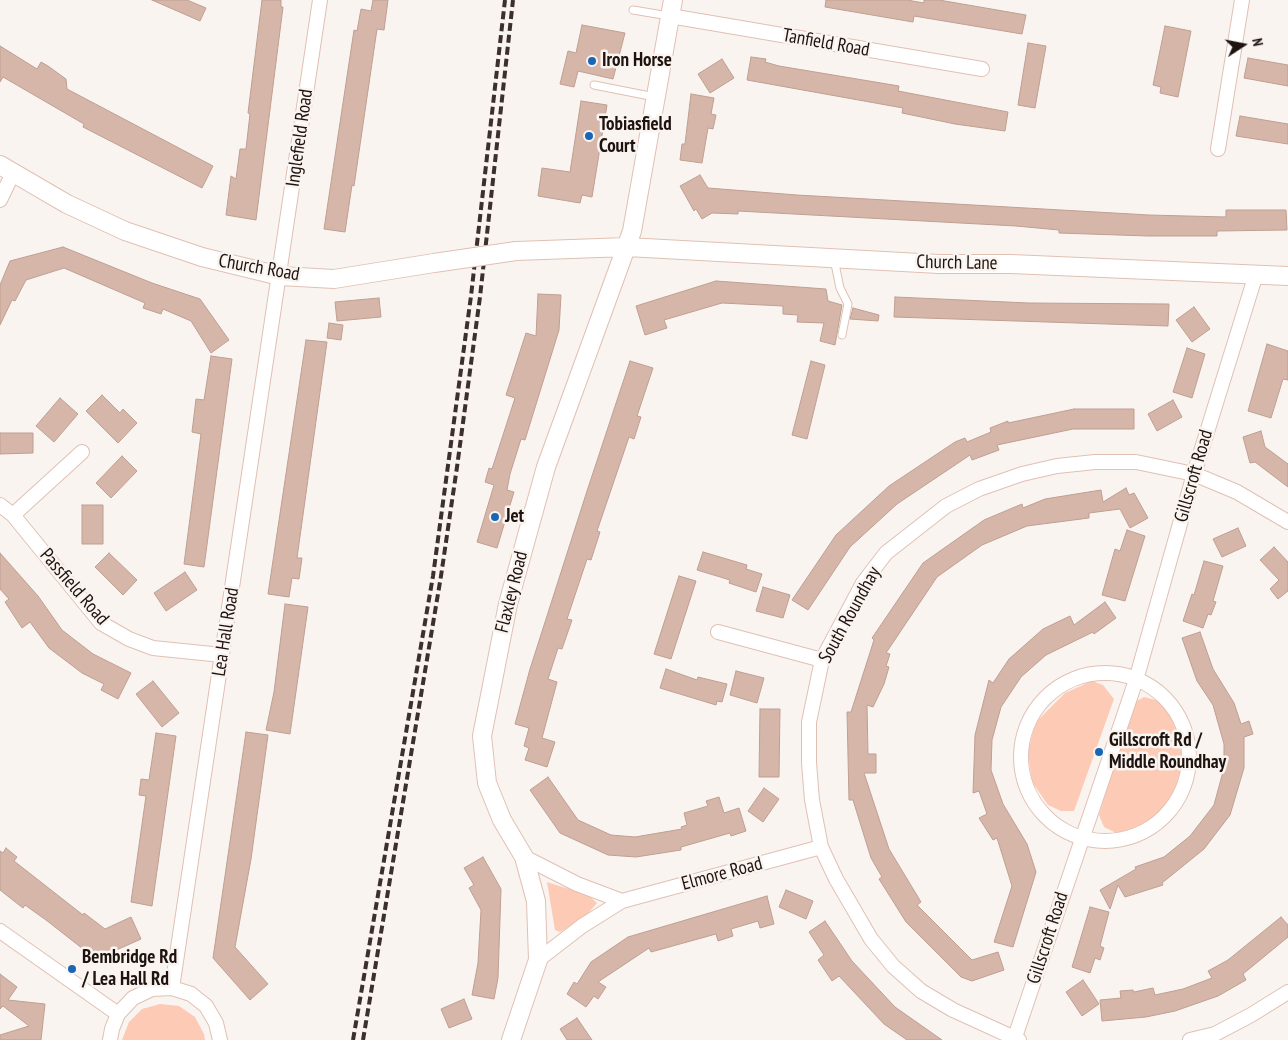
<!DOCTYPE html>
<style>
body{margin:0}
#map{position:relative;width:1288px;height:1040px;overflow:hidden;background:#faf4f1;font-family:"PT Sans Narrow",sans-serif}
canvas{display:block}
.north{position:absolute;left:1218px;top:20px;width:50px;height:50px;-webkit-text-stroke:4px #faf4f1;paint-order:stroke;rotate:79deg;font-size:14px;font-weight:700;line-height:20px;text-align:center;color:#1e130e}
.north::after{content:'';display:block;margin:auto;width:18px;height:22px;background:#1e130e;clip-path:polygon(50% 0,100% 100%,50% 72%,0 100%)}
</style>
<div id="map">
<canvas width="1288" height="1040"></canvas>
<div class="north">N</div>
</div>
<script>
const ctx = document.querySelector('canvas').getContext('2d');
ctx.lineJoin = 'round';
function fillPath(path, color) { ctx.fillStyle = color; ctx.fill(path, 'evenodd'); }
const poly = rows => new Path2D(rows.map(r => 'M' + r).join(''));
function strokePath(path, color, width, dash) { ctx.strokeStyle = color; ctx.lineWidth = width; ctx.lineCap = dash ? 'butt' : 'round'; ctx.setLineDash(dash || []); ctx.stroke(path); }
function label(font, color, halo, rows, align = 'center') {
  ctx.font = font + ' "PT Sans Narrow",sans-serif'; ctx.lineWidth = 5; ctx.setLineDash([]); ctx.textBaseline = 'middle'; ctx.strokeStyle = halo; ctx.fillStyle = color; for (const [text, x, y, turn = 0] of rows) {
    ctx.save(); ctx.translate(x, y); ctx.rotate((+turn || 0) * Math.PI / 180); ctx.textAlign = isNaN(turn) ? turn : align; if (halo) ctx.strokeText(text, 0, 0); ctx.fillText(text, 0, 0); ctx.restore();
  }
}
fillPath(poly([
 [1092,681,1103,685,1114,699,1074,811,1061,811,1048,805,1032,782,1028,752,1035,723,1065,693],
 [1144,697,1156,700,1173,715,1182,756,1181,785,1167,809,1146,828,1116,833,1104,827,1099,815,1133,703],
 [547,882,588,895,597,903,585,917,560,932,555,930],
 [160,1004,179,1006,195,1017,204,1034,205,1040,122,1040,129,1022,142,1009]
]), '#fdcab5');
const building = poly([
 [152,0,187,0,206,8,200,21,152,0],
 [262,0,281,0,281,7,283,7,256,220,226,215,231,176,236,179,240,149,246,149,250,114,248,113,262,0],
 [373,0,388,0,384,30,377,29,354,186,352,185,345,232,324,229,354,30,357,31,361,9,371,11,373,0],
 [826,0,907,0,924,3,924,0,939,0,1026,15,1022,34,914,16,913,22,825,7,826,0],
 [582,25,625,33,613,79,578,71,574,87,560,84,568,51,576,53,582,25],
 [1165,26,1191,31,1178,97,1160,93,1161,87,1153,85,1165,26],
 [1028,43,1046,46,1035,108,1018,105,1028,43],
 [0,46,37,69,41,62,48,66,66,79,67,89,213,166,202,188,83,127,84,124,3,77,0,82,0,46],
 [751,57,766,59,765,62,779,66,899,86,898,91,1008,112,1005,131,955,124,902,113,903,108,747,80,751,57],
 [1248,58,1288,65,1288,86,1244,78,1248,58],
 [722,59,734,78,710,93,698,74,722,59],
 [691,94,714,98,711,114,716,115,713,129,708,128,702,163,680,160,682,144,685,144,691,94],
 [581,101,607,105,592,197,582,195,580,203,538,196,542,168,570,172,581,101],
 [1240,116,1288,124,1288,144,1236,136,1240,116],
 [700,175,708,188,797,195,1149,215,1226,217,1226,210,1286,210,1287,230,1217,231,1217,236,1148,236,1059,233,1059,230,1016,226,738,211,738,214,712,213,702,219,696,209,694,211,680,186,700,175],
 [63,247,152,283,200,299,229,340,211,353,191,321,163,309,161,314,143,308,145,303,64,268,26,280,15,301,12,300,0,325,0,285,10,261,63,247],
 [716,281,826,289,828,301,842,305,835,345,820,341,824,323,797,322,798,315,783,314,783,306,722,303,664,320,667,328,645,335,636,306,716,281],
 [538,294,561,295,559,330,525,440,521,439,510,474,507,490,514,492,497,548,477,542,494,485,485,482,489,468,492,469,515,398,506,395,526,333,536,336,538,294],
 [895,297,1029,303,1169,304,1168,326,894,317,895,297],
 [379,298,381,317,337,321,335,302,379,298],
 [1194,307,1210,329,1192,342,1176,320,1194,307],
 [853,308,879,315,878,321,850,319,853,308],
 [329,323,343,325,341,340,327,338,329,323],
 [306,340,327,342,297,558,302,558,299,579,292,578,289,597,268,594,306,340],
 [1267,344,1288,351,1288,380,1283,379,1271,418,1248,411,1267,344],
 [1187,348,1205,354,1192,398,1173,392,1187,348],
 [211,356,232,359,204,567,184,564,201,434,192,432,196,399,204,400,211,356],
 [630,361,653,368,637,416,641,417,634,439,629,437,597,531,600,532,591,560,587,559,567,619,572,620,562,649,558,648,548,679,557,682,542,738,555,742,547,767,525,760,529,748,524,746,529,728,515,724,530,669,587,491,630,361],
 [811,361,825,365,807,439,792,435,811,361],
 [102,395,120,413,123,409,137,423,118,443,86,411,102,395],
 [60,398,78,414,54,442,36,426,60,398],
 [1173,400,1182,417,1157,431,1148,414,1173,400],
 [1074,409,1134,409,1134,429,1073,429,997,445,999,450,972,460,970,455,897,504,850,547,808,610,792,600,836,535,889,486,955,442,965,438,967,442,991,432,990,428,1008,421,1008,423,1074,409],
 [1261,431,1265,447,1288,464,1288,487,1255,462,1250,463,1243,437,1261,431],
 [0,433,33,433,33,453,0,454,0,433],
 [122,456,137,471,111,498,96,483,122,456],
 [1126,488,1129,495,1134,493,1148,518,1130,528,1120,509,1089,513,1089,518,1027,526,982,545,937,577,886,653,890,654,886,666,889,667,884,684,873,707,867,705,868,754,876,754,876,773,864,773,889,849,921,902,917,905,972,960,998,952,1004,970,972,981,961,977,906,922,879,879,882,877,871,858,853,800,849,800,847,712,851,712,874,640,872,638,923,563,984,520,1022,504,1023,508,1045,499,1101,490,1103,502,1126,488],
 [82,505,103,505,103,544,82,544,82,505],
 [1238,528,1246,546,1222,557,1213,539,1238,528],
 [1127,530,1145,536,1125,601,1102,595,1115,549,1120,551,1127,530],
 [1274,547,1288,562,1288,591,1278,599,1270,589,1279,580,1260,560,1274,547],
 [703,552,747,565,746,569,762,574,756,592,729,583,730,580,697,570,703,552],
 [0,553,38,596,62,630,93,654,131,673,118,699,101,690,104,684,82,673,49,648,30,622,22,628,5,602,9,599,0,589,0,553],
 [109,553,137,580,123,595,95,567,109,553],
 [1204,561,1223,566,1213,601,1216,602,1211,615,1208,614,1203,628,1183,621,1192,594,1194,595,1204,561],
 [185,572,197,590,166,611,154,593,185,572],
 [679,576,696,581,671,659,654,654,679,576],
 [763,587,790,595,783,618,756,611,763,587],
 [1105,602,1116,618,1094,634,1093,632,1046,655,1021,677,1001,707,992,740,991,770,1003,804,1027,844,1036,872,1013,947,994,942,1012,886,997,838,993,840,979,818,987,814,979,791,973,793,975,735,989,680,993,683,1009,659,1043,629,1070,616,1074,625,1105,602],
 [285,604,308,607,290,734,266,730,274,692,285,604],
 [1200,632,1213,669,1234,703,1241,724,1249,721,1253,734,1244,737,1244,768,1230,815,1204,849,1162,883,1163,885,1125,897,1118,885,1110,909,1100,890,1136,869,1135,867,1164,857,1190,836,1214,805,1224,768,1224,744,1213,705,1197,681,1182,638,1200,632],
 [666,669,697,680,698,677,727,684,722,702,717,701,716,705,660,688,666,669],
 [736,671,764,678,757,703,730,695,736,671],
 [153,681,179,713,162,727,136,694,153,681],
 [760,709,780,709,779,777,759,777,760,709],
 [246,732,268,735,251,859,235,947,268,984,250,1000,213,958,246,732],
 [156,733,176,736,152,906,131,902,146,796,139,795,141,779,149,780,156,733],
 [548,777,578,820,611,835,635,837,682,829,681,827,687,825,684,813,708,806,706,801,719,797,724,813,739,808,746,831,731,836,730,833,681,847,681,850,636,857,608,855,560,833,530,790,548,777],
 [764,788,779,799,763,822,748,811,764,788],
 [6,848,17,857,14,861,83,915,84,913,105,929,131,917,141,939,103,956,81,952,83,949,46,920,25,905,23,908,0,890,0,851,3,853,6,848],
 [483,857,501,889,498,978,494,999,472,995,478,963,481,910,469,888,474,885,464,868,483,857],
 [786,890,813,901,806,919,779,907,786,890],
 [767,896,774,924,760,928,758,921,731,929,733,936,718,941,716,934,651,952,649,948,598,982,606,987,598,999,594,996,586,1007,567,994,574,982,577,984,591,962,628,937,767,896],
 [1090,907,1109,912,1100,946,1104,948,1100,960,1095,958,1090,973,1072,967,1090,907],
 [1281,917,1288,925,1288,937,1243,974,1246,980,1218,996,1175,1011,1146,1017,1102,1021,1100,1000,1121,998,1120,991,1133,990,1134,992,1153,988,1155,995,1183,989,1212,978,1208,971,1228,960,1281,917],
 [825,921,852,961,895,1007,942,1040,907,1040,884,1024,839,976,832,981,818,960,824,955,809,932,825,921],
 [0,974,17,987,8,1000,45,1004,41,1040,0,1040,0,1035,29,1026,3,1006,0,1009,0,974],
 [1083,980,1099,1004,1082,1016,1066,992,1083,980],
 [464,999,472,1019,449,1028,441,1009,464,999],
 [577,1018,592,1040,567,1040,560,1029,577,1018]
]);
fillPath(building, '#d6b6a9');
strokePath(building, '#be9f92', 1);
const service = poly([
 [633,10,669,16],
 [594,85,655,97],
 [834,259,840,288,848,304,842,335]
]);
const minor = poly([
 [670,16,982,69],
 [1218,149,1242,0],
 [0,200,13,173],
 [0,505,13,515,101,623,129,639,153,648,222,655],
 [13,515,82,452],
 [718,632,822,660],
 '1021 757a84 84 0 1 1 168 0a84 84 0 1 1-168 0Z',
 [524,857,577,884,622,901],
 [0,931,118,1014],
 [538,960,582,926,622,901,821,847],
 [172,988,320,0],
 [110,1040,112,1029,118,1014,133,998,152,989,172,988,191,994,206,1006,216,1023,220,1040],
 [1014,1040,1136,680,1194,474,1256,274],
 [1019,1040,953,1010,921,991,893,966,871,939,836,879,821,847,812,800,809,763,809,722,822,660,863,583,886,553,946,506,979,489,1022,474,1057,466,1095,462,1136,462,1194,474,1237,492,1288,522],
 [1190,1040,1215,1034,1251,1015,1288,992]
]);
const tertiary = poly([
 [0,165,67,204,125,231,202,257,280,276,334,279,434,263],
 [516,251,627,247,939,264,1011,264,1288,276],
 [511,1040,538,960,536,901,524,857,502,820,487,783,482,736,508,604,546,467,632,231,673,0]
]);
strokePath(service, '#e0c0b3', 9);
strokePath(minor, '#e0c0b3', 16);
strokePath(tertiary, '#e0c0b3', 20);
strokePath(service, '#fff', 7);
strokePath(minor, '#fff', 14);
strokePath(tertiary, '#fff', 18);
strokePath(poly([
 [353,1040,433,576,471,296,505,0],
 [363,1040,441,576,457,467,480,297,513,0]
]), '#3b302c', 4, [8, 4]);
const tertiaryBridge = poly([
 [434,263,516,251]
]);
strokePath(tertiaryBridge, '#e0c0b3', 20, []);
strokePath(tertiaryBridge, '#fff', 18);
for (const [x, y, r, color] of [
 [592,61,5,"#1a66b5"],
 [589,136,5,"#1a66b5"],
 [495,517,5,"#1a66b5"],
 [1099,752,5,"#1a66b5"],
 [72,969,5,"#1a66b5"]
]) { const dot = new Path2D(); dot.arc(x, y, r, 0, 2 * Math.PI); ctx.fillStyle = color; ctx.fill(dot); strokePath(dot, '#faf4f1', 2); }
label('19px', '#1e130e', '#faf4f1', [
 ["Tanfield Road",826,43,10],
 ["Inglefield Road",300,138,-82],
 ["Church Lane",957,263,1],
 ["Church Road",259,268,10],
 ["Gillscroft Road",1194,476,-74],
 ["Passfield Road",74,587,49],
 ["Flaxley Road",512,592,-76],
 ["South Roundhay",850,615,-61],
 ["Lea Hall Road",226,632,-81],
 ["Elmore Road",722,874,-15],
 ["Gillscroft Road",1048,938,-72]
]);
label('bold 19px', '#1e130e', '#faf4f1', [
 ["Iron Horse",602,61],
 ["Tobiasfield",599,125],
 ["Court",599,147],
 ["Jet",505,517],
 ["Gillscroft Rd /",1109,741],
 ["Middle Roundhay",1109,763],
 ["Bembridge Rd",82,958],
 ["/ Lea Hall Rd",82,980]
], 'left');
</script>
